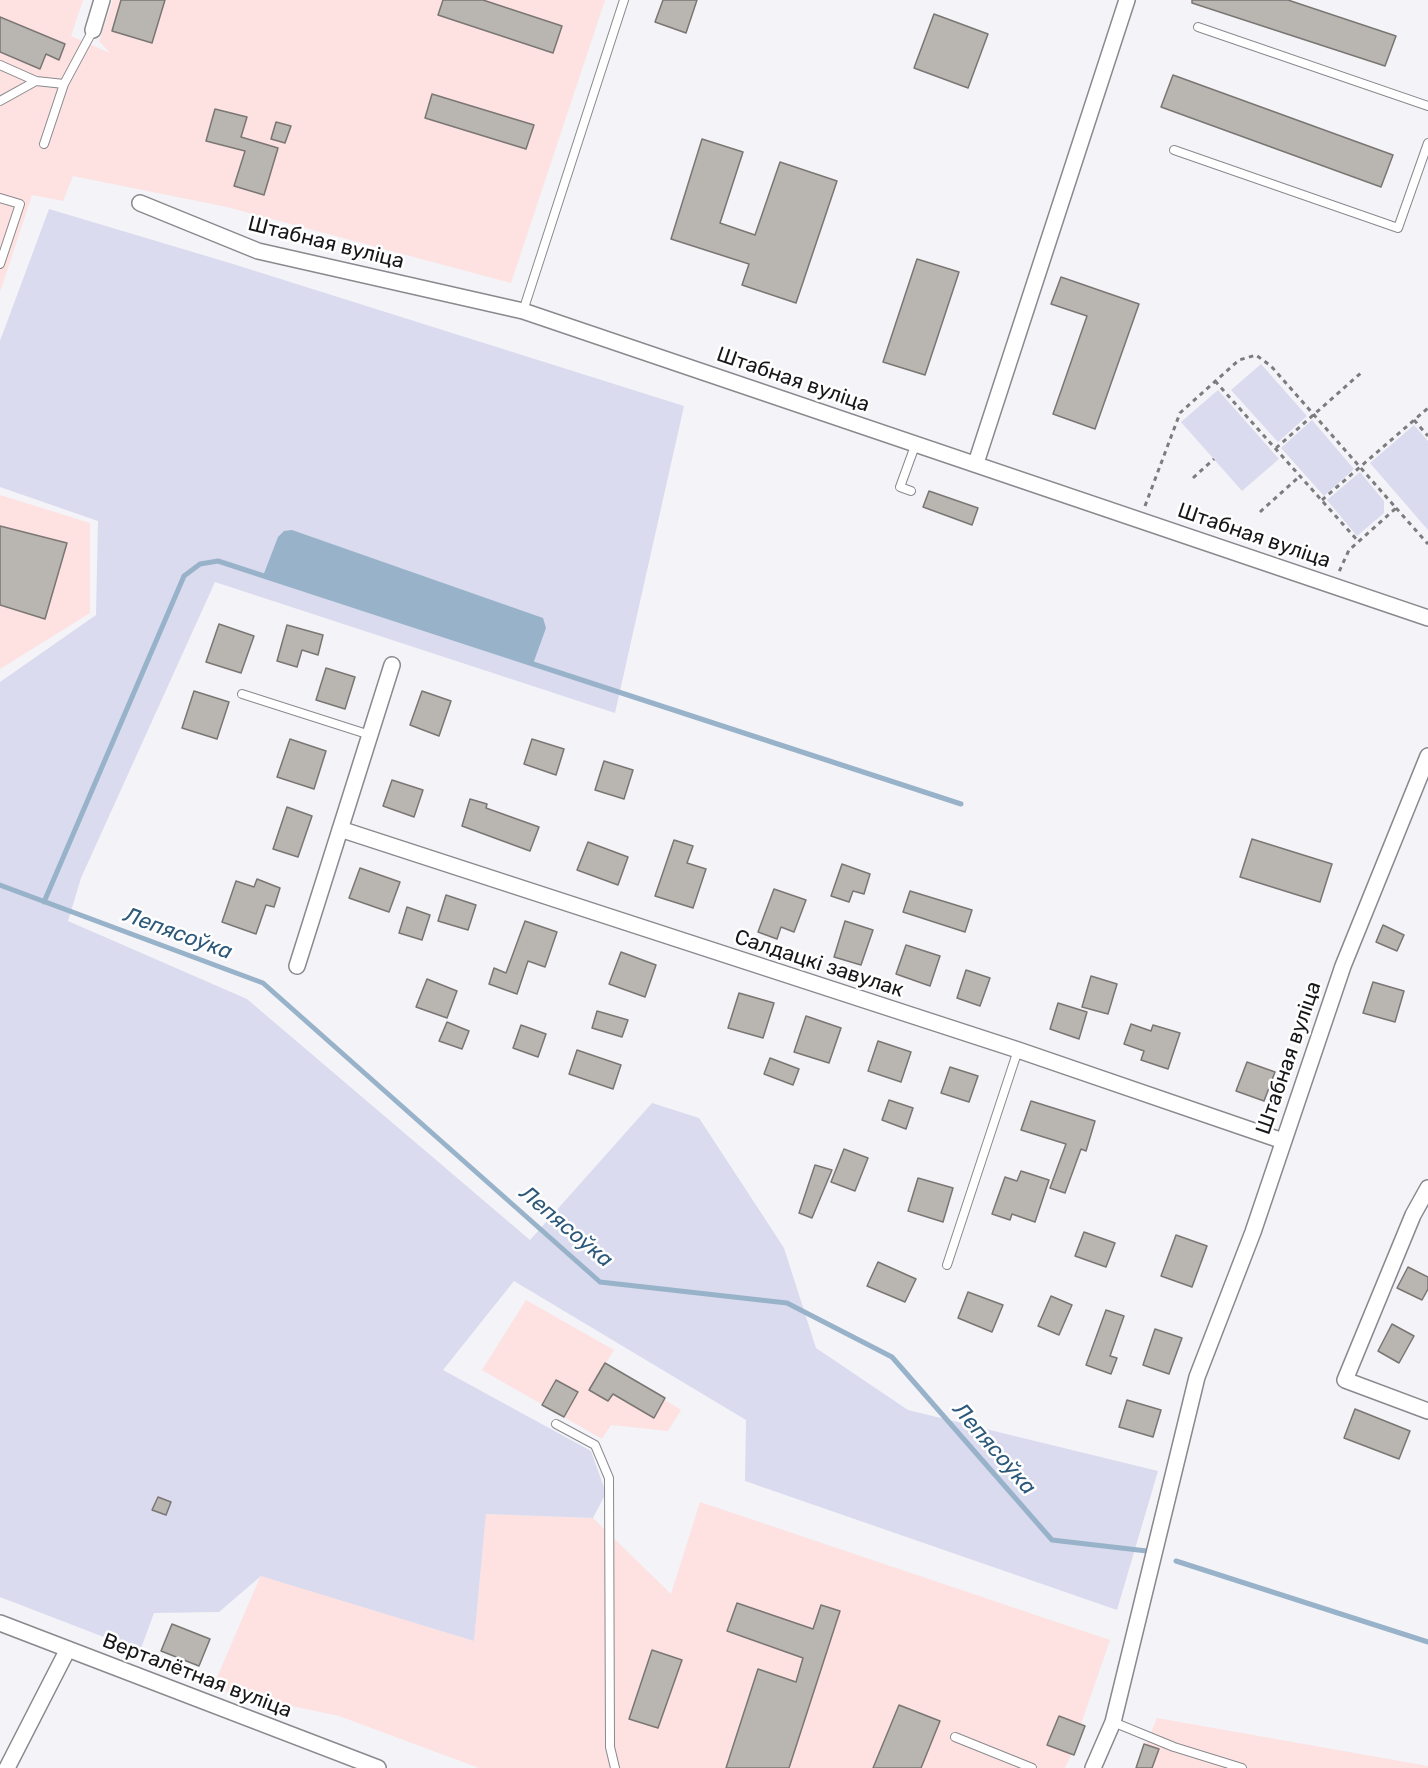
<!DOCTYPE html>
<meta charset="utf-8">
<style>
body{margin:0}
canvas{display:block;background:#f3f3f8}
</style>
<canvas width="1428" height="1768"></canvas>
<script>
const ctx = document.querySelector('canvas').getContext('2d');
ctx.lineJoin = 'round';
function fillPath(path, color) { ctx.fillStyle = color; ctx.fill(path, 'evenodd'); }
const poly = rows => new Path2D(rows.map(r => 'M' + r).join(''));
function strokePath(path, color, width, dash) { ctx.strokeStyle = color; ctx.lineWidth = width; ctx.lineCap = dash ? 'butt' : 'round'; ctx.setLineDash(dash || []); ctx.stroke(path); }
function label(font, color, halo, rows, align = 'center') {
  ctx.font = font + ' Rubik,sans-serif'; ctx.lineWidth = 5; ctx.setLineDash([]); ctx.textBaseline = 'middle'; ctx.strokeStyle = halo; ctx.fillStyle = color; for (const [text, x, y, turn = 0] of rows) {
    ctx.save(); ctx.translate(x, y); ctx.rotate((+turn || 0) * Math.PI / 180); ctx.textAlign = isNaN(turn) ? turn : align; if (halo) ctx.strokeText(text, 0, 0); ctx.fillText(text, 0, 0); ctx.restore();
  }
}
fillPath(poly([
 [0,0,83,0,71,36,110,53,99,41,113,0,605,0,511,283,227,207,73,176,63,201,32,195,0,292],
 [0,495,90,523,90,613,0,669],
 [526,1300,614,1350,606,1363,681,1410,668,1431,611,1425,602,1439,482,1370],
 [700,1502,1110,1640,1081,1724,1085,1726,1065,1768,479,1768,339,1716,212,1689,261,1575,474,1641,486,1514,593,1518,671,1594],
 [1157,1718,1428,1766,1428,1768,1136,1768]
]), '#fde2e1');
fillPath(poly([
 [49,209,233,264,684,406,615,713,215,582,81,878,68,921,247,999,530,1240,652,1103,699,1118,784,1248,816,1348,908,1410,1158,1471,1117,1610,745,1481,746,1420,514,1281,443,1370,591,1451,606,1493,593,1518,486,1514,474,1641,261,1576,219,1612,154,1613,140,1651,0,1597,0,682,96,615,98,521,0,487,0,341],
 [1261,364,1307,416,1278,442,1231,390],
 [1218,390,1279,459,1242,491,1181,422],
 [1312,420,1354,469,1324,496,1281,448],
 [1414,425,1428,441,1428,530,1370,463],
 [1360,472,1384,501,1384,513,1357,536,1327,500]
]), '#dadbef');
fillPath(poly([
 [292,530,543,618,546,628,533,664,263,576,278,537,284,531]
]), '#98b3c9');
strokePath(poly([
 [0,885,263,983,600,1282,787,1303,892,1357,1052,1540,1147,1551],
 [44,902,184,576,200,564,218,561,961,804],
 [1176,1561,1428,1642]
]), '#98b3c9', 5);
const building = poly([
 [121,0,165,0,152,43,112,31,121,0],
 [443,0,483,0,562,26,553,53,438,15,443,0],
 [663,0,697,0,686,33,655,22,663,0],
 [1192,0,1288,0,1396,36,1385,66,1192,3,1192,0],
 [934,14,988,34,968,88,914,68,934,14],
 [0,17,65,44,59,60,46,54,40,69,0,52,0,17],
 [1173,75,1393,155,1381,187,1161,107,1173,75],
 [432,94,534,125,526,149,425,118,432,94],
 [215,109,247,117,241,137,278,148,264,195,234,186,245,151,206,141,215,109],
 [276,122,291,126,285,143,271,139,276,122],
 [702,139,743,152,720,223,755,235,780,162,837,181,796,303,742,285,749,264,671,239,702,139],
 [917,259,959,272,925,375,883,362,917,259],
 [1061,277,1139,304,1095,429,1053,414,1087,316,1051,304,1061,277],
 [929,491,978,508,972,525,923,507,929,491],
 [0,526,67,543,45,619,0,605,0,526],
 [219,624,254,636,241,673,206,662,219,624],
 [287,625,323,635,318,655,302,650,297,667,277,661,287,625],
 [326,668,355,677,345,709,316,700,326,668],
 [194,691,229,702,217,739,182,728,194,691],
 [422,691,451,701,439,736,410,725,422,691],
 [290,739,326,751,314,789,277,777,290,739],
 [532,739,564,749,556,775,524,764,532,739],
 [604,761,633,770,624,799,595,790,604,761],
 [392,780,423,790,414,817,383,806,392,780],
 [470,799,487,804,486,808,539,827,530,851,462,826,470,799],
 [287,807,312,816,298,857,273,849,287,807],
 [1252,839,1332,864,1320,902,1240,877,1252,839],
 [674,840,693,846,687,863,706,869,693,908,655,896,674,840],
 [588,842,628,857,618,885,577,870,588,842],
 [842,864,870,874,864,894,853,891,849,902,831,896,842,864],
 [360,868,400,882,389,912,349,898,360,868],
 [257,879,280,888,274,907,266,905,256,934,222,922,236,881,254,887,257,879],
 [774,889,806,900,794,932,781,927,777,939,758,932,774,889],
 [910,891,972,910,965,932,903,912,910,891],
 [446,895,476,905,468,930,438,921,446,895],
 [407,907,430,915,422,940,399,933,407,907],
 [525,921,557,932,545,967,528,961,517,994,489,984,494,968,506,973,525,921],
 [845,921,873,930,861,965,834,957,845,921],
 [1383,925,1404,935,1397,951,1376,942,1383,925],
 [906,945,940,956,930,986,896,974,906,945],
 [621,952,656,965,645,997,609,984,621,952],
 [966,970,990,978,980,1006,957,998,966,970],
 [1091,976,1117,984,1108,1014,1082,1007,1091,976],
 [427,979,457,991,447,1018,416,1007,427,979],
 [1373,982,1404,991,1395,1022,1363,1013,1373,982],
 [739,993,774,1003,763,1038,728,1028,739,993],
 [1058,1003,1087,1012,1079,1039,1050,1029,1058,1003],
 [597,1011,628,1020,622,1037,592,1028,597,1011],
 [806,1016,841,1028,829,1063,794,1052,806,1016],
 [447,1022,469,1031,462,1049,439,1041,447,1022],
 [1131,1024,1151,1031,1153,1025,1180,1033,1168,1069,1141,1060,1144,1051,1124,1044,1131,1024],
 [521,1025,546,1034,538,1057,513,1048,521,1025],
 [878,1041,911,1052,901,1082,868,1071,878,1041],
 [577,1050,621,1065,613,1089,569,1074,577,1050],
 [770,1058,799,1069,793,1085,764,1074,770,1058],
 [1247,1062,1275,1072,1264,1101,1236,1091,1247,1062],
 [950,1067,978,1076,969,1102,941,1093,950,1067],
 [889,1100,913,1108,906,1129,882,1120,889,1100],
 [1031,1101,1095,1121,1086,1151,1081,1149,1065,1193,1050,1188,1066,1144,1021,1130,1031,1101],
 [844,1149,868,1158,855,1191,831,1182,844,1149],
 [815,1165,832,1170,812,1218,799,1213,815,1165],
 [1021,1171,1049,1180,1035,1222,1012,1214,1010,1220,992,1214,1005,1177,1017,1181,1021,1171],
 [918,1178,953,1188,943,1222,908,1211,918,1178],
 [1084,1232,1115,1243,1106,1267,1075,1256,1084,1232],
 [1176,1235,1207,1246,1192,1287,1161,1276,1176,1235],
 [878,1262,916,1279,905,1302,867,1286,878,1262],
 [1408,1267,1428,1277,1428,1289,1422,1300,1397,1288,1408,1267],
 [968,1292,1003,1305,992,1332,958,1318,968,1292],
 [1051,1296,1072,1305,1059,1335,1038,1326,1051,1296],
 [1106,1310,1124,1316,1110,1356,1117,1358,1111,1374,1086,1365,1106,1310],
 [1392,1324,1414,1336,1399,1363,1378,1351,1392,1324],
 [1155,1329,1182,1338,1169,1374,1143,1365,1155,1329],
 [605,1363,665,1398,654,1418,613,1394,608,1401,589,1390,605,1363],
 [556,1380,578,1392,564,1417,542,1405,556,1380],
 [1127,1400,1161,1410,1153,1437,1119,1427,1127,1400],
 [1355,1409,1410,1431,1399,1459,1344,1438,1355,1409],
 [158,1497,171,1502,166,1515,152,1510,158,1497],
 [737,1603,813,1629,821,1605,840,1611,789,1768,726,1768,758,1669,796,1682,803,1658,727,1631,737,1603],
 [172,1624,210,1639,199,1666,161,1651,172,1624],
 [652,1650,682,1660,658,1728,629,1719,652,1650],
 [899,1705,940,1721,921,1768,873,1768,899,1705],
 [1059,1716,1085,1726,1074,1755,1047,1745,1059,1716],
 [1144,1744,1159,1749,1152,1768,1136,1768,1144,1744]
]);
fillPath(building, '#b9b5b1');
strokePath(building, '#7a7673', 1.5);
const service = poly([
 [1198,27,1428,106],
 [0,65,36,81],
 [0,101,36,81,64,84,93,30],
 [44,144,64,84],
 [1174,150,1398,228,1428,143],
 [0,198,20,204,0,264],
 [523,311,624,0],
 [911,491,900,487,916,443],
 [242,694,370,735],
 [947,1265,1018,1050],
 [556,1424,595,1445,609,1478,610,1747,615,1768],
 [1113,1722,1174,1747,1242,1768],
 [955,1737,1032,1768]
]);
const minor = poly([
 [93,30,102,0],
 [140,203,258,251,523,311,1428,618],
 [976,463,1127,0],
 [340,829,1018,1050,1283,1141],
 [297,966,392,665],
 [1428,1188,1413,1215,1345,1380,1428,1411],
 [0,1623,378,1768],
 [7,1768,68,1649],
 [1093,1768,1113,1722,1197,1377,1253,1232,1343,966,1428,756]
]);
strokePath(service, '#89898e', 10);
strokePath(minor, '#89898e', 18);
strokePath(poly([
 [1215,381,1358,541],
 [1414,420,1428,436],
 [1276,448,1362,372],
 [1193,478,1214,459],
 [1322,500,1428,408],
 [1145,506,1180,413,1239,360,1256,355,1271,366,1396,508,1349,550,1338,574],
 [1396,508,1428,544],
 [1260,512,1300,476]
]), '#7c7c7f', 3, [4.5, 4.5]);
strokePath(service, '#fff', 8);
strokePath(minor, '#fff', 15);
label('21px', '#171719', '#fff', [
 ["Штабная вуліца",326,243,14],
 ["Штабная вуліца",793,380,19],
 ["Штабная вуліца",1254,536,19],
 ["Салдацкі завулак",819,964,18],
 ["Штабная вуліца",1289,1058,-71],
 ["Верталётная вуліца",197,1676,21]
]);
label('italic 22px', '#2c587a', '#fff', [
 ["Лепясоўка",178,934,20],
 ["Лепясоўка",566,1227,40],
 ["Лепясоўка",994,1449,49]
]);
</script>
